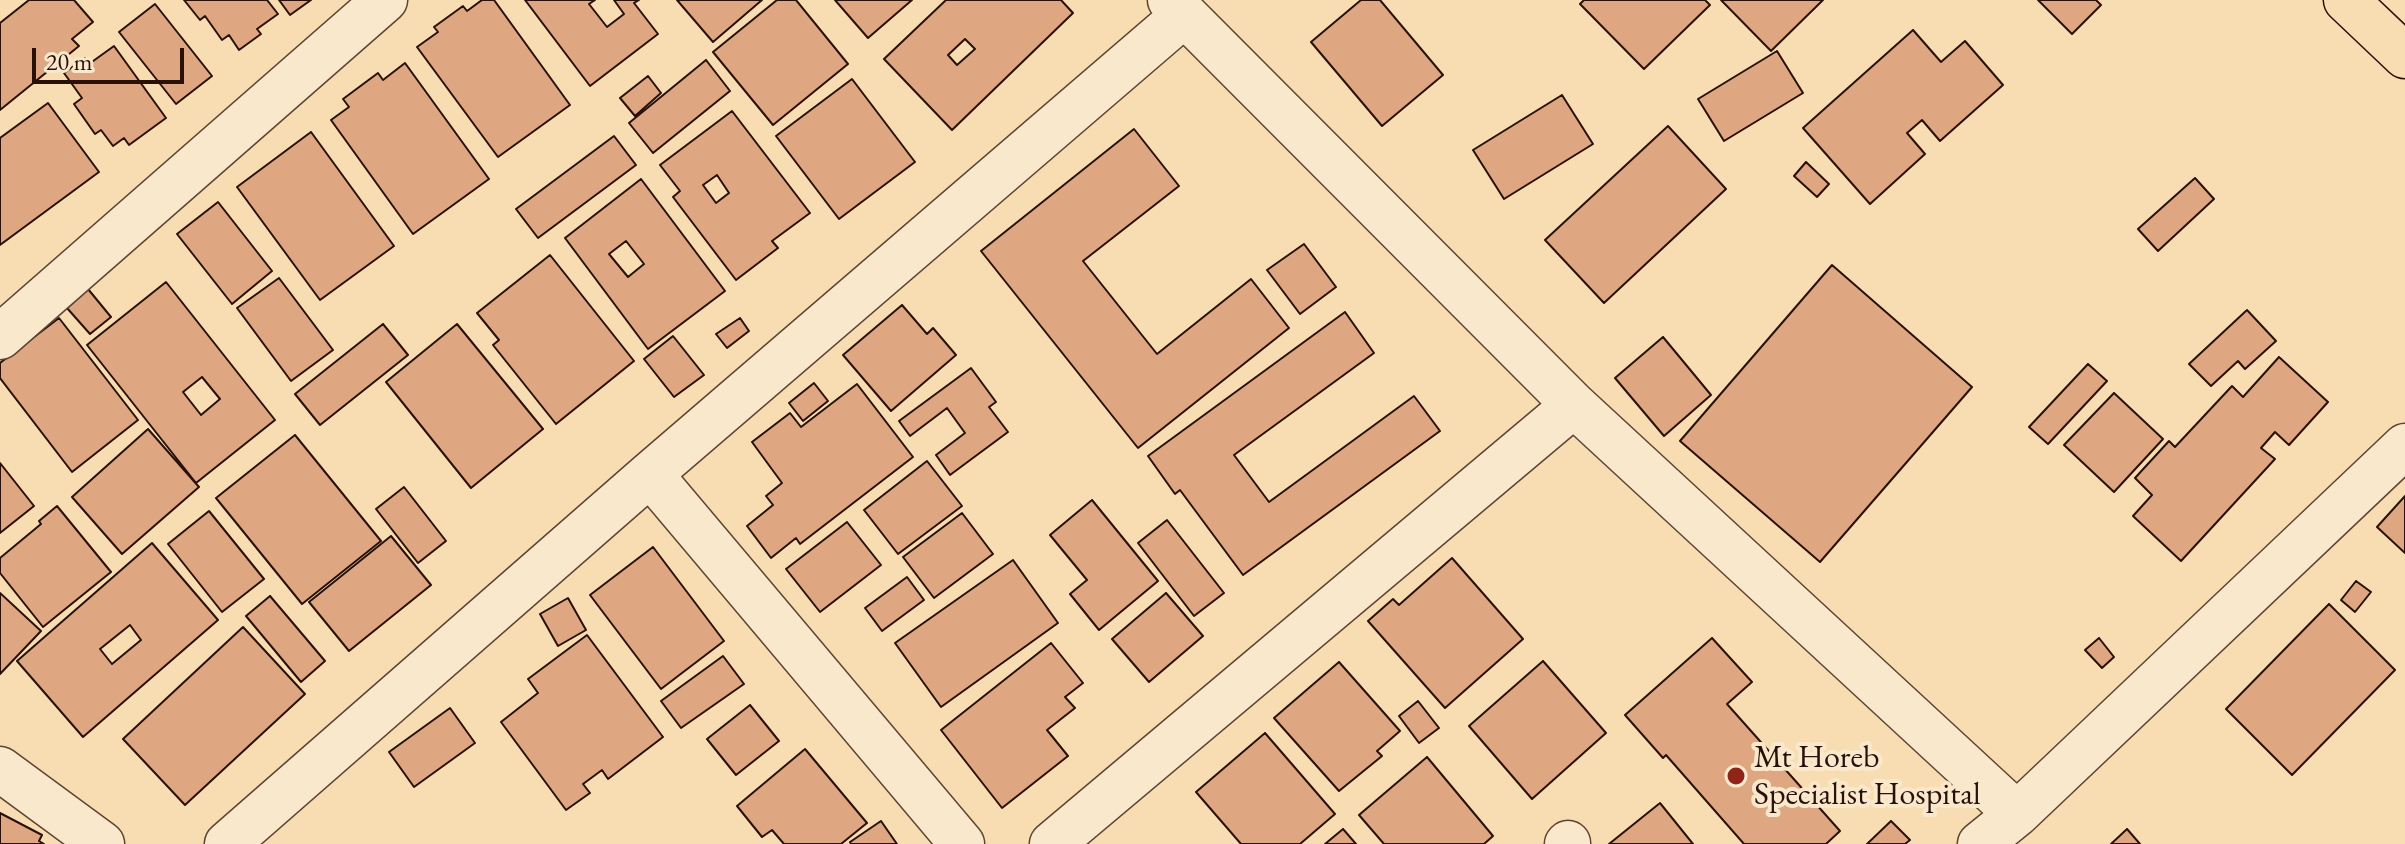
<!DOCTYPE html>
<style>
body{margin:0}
#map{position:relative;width:2405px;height:844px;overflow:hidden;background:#f8dcb2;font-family:"EB Garamond",serif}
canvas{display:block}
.scale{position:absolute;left:32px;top:48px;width:152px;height:36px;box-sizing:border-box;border:4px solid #291109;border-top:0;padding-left:10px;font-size:24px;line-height:28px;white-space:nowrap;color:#291109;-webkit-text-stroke:6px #fae8cd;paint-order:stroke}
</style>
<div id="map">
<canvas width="2405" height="844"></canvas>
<div class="scale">20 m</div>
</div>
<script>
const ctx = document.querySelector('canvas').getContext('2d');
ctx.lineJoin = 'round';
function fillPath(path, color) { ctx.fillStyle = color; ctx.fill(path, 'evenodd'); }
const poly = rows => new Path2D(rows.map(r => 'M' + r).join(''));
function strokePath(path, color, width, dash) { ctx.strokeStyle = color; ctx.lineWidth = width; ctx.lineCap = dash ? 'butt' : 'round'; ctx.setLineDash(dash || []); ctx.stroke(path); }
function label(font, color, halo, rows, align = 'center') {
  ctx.font = font + ' "EB Garamond",serif'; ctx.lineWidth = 8; ctx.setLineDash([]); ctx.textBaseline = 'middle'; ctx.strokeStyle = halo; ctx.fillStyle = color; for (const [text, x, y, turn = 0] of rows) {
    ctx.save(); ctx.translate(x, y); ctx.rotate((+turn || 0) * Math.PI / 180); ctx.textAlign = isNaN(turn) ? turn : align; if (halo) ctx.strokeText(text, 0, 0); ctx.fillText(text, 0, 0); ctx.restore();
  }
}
const building = poly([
 [29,0,74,0,93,22,72,39,79,46,0,110,0,23,29,0],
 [184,0,267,0,278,14,257,29,261,34,239,50,229,35,222,40,205,16,200,20,184,0],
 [279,0,311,0,290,15,279,0],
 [482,0,494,0,570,105,498,157,417,47,438,32,434,27,463,6,467,11,482,0],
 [525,0,595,0,589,4,607,27,624,14,614,0,639,0,634,3,658,34,590,86,525,0],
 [677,0,762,0,713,42,677,0],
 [777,0,796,0,848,64,773,125,713,52,777,0],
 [835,0,912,0,868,38,835,0],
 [946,0,1061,0,1073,13,952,130,884,59,946,0],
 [965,39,975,49,957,65,948,55,965,39],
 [1361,0,1380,0,1443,75,1382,126,1311,42,1361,0],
 [1584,0,1705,0,1710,5,1644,69,1580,4,1584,0],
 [1721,0,1823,0,1771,51,1721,0],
 [2038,0,2096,0,2101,5,2072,34,2038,0],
 [155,4,212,76,176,104,119,32,155,4],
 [1913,30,1941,62,1965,41,2003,85,1940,141,1922,120,1907,133,1925,154,1870,204,1803,128,1913,30],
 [114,46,166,118,129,145,124,138,113,146,101,130,95,134,74,104,82,98,64,73,85,58,89,64,114,46],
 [1777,51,1803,93,1724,141,1698,99,1777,51],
 [706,60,730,91,653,153,629,123,706,60],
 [405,63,489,179,413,234,331,120,349,107,343,99,378,73,383,80,405,63],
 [648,76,661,93,635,116,620,98,648,76],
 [852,79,915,162,839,219,776,136,852,79],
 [1562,95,1593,144,1504,199,1473,150,1562,95],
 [48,103,99,172,0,245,0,138,48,103],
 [732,111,810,213,772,241,778,248,736,280,673,197,680,191,660,165,732,111],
 [717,175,729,193,716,203,703,185,717,175],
 [1668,126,1726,189,1604,303,1545,240,1668,126],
 [1134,129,1179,186,1083,261,1157,354,1251,279,1289,328,1138,448,981,251,1134,129],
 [311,132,394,246,320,300,237,187,311,132],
 [614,136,636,165,538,238,516,209,614,136],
 [1806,162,1829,184,1817,197,1794,176,1806,162],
 [2195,178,2214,199,2158,251,2138,229,2195,178],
 [641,179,725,291,648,349,565,238,641,179],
 [626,241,644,264,628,277,609,254,626,241],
 [218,202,272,271,232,304,177,234,218,202],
 [1304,244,1336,287,1300,314,1267,270,1304,244],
 [550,255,634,361,556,424,493,345,499,340,477,313,550,255],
 [1832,265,1972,387,1820,562,1680,441,1832,265],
 [279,278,333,350,291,381,237,308,279,278],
 [166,282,275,420,196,483,87,345,166,282],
 [202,377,220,399,201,415,183,392,202,377],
 [88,289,111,317,90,334,67,308,88,289],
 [902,305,927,334,933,328,956,355,891,411,843,355,902,305],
 [2247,310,2276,341,2245,369,2238,361,2211,386,2189,364,2247,310],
 [1345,312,1374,353,1234,455,1269,502,1414,396,1440,431,1243,575,1180,490,1175,494,1148,456,1345,312],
 [59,318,138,420,72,472,0,378,0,363,59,318],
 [740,318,749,331,727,348,716,334,740,318],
 [383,324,408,355,320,425,295,394,383,324],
 [457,324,543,429,471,488,386,382,457,324],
 [673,336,704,375,674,397,644,359,673,336],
 [1663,337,1711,395,1664,436,1615,378,1663,337],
 [2279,357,2328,402,2289,445,2275,432,2261,448,2275,459,2181,561,2133,516,2152,495,2135,478,2169,441,2175,447,2232,386,2243,397,2279,357],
 [2088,364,2107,381,2048,444,2029,427,2088,364],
 [971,368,996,402,989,407,1008,432,950,475,936,455,965,433,947,408,910,436,899,421,971,368],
 [814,383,828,401,803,421,789,403,814,383],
 [857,384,913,457,800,544,796,538,771,558,747,526,773,505,766,496,782,483,752,442,790,413,801,427,857,384],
 [2114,393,2163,439,2114,492,2064,445,2114,393],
 [148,429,199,487,122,554,72,497,148,429],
 [295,435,381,541,302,604,216,498,295,435],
 [927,461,962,506,898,554,864,510,927,461],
 [0,463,34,506,0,533,0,463],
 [404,487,446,541,418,563,376,509,404,487],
 [2405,496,2405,553,2377,527,2405,496],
 [1092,500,1158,581,1099,630,1070,594,1087,580,1050,535,1092,500],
 [57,506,111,572,43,627,0,573,0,558,41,524,39,521,57,506],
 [209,511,264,579,222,612,168,544,209,511],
 [962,513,993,554,934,598,903,557,962,513],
 [1167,520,1224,593,1194,616,1138,543,1167,520],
 [847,522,881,565,820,612,786,569,847,522],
 [391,536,431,585,349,651,309,602,391,536],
 [152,543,218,620,83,737,17,661,152,543],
 [130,625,141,640,112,664,100,649,130,625],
 [653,547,724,641,661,689,590,595,653,547],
 [1452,558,1523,639,1445,708,1368,621,1393,599,1399,605,1452,558],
 [1013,560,1058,623,941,707,895,643,1013,560],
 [907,577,924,600,882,631,865,608,907,577],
 [2356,581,2371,592,2355,612,2341,600,2356,581],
 [0,593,41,631,0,674,0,593],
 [1166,593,1203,636,1149,682,1112,639,1166,593],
 [270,596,325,661,301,682,246,616,270,596],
 [568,598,586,630,558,646,540,614,568,598],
 [2329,604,2395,670,2292,775,2226,709,2329,604],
 [243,627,305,694,185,805,123,739,243,627],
 [587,635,663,737,608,779,602,770,583,784,590,793,566,810,501,722,538,693,528,679,587,635],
 [1712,638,1752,682,1727,704,1840,831,1826,844,1744,844,1666,755,1663,758,1625,715,1712,638],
 [2099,638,2114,657,2102,668,2085,650,2099,638],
 [1051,643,1083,683,1065,697,1075,708,1047,730,1068,756,1002,808,941,730,1051,643],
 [723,656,744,684,681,728,661,701,723,656],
 [1543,661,1606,733,1532,799,1469,726,1543,661],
 [1339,662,1400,731,1377,751,1382,756,1339,791,1274,718,1339,662],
 [1418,701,1439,728,1419,743,1399,716,1418,701],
 [750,705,779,741,736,775,707,739,750,705],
 [450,708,475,743,414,787,389,752,450,708],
 [1265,733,1335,814,1300,844,1241,844,1196,792,1265,733],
 [805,749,867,823,841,844,784,844,772,830,762,837,737,806,805,749],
 [1427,757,1493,836,1484,844,1384,844,1359,815,1427,757],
 [1660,803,1693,844,1609,844,1660,803],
 [0,813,42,835,39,841,44,844,0,844,0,813],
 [881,821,897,844,851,844,850,842,881,821],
 [1891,821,1910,840,1905,844,1867,844,1891,821],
 [1343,829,1356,844,1325,844,1343,829],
 [2127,829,2140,844,2111,844,2127,829]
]);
fillPath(building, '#dea782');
strokePath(building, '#291109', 2);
const minor = poly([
 [1170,0,1574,405,2017,814],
 [0,337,385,0],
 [650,474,962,844],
 [0,769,102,844],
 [227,844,650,474,1184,15],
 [1052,844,1574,405],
 [1567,844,1568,843],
 [1980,844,2017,814,2405,446]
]);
const major = poly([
 [2346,0,2405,56]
]);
strokePath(minor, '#5d4433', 47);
strokePath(major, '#291109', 47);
strokePath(minor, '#fae8cd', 44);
strokePath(major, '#f8dcb2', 44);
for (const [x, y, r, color] of [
 [1736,776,10,"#8f2418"]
]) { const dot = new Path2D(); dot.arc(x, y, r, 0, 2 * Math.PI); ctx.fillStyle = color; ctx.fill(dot); strokePath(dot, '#fae8cd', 3); }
label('32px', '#291109', '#fae8cd', [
 ["Mt Horeb",1754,758],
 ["Specialist Hospital",1754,795]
], 'left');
</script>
